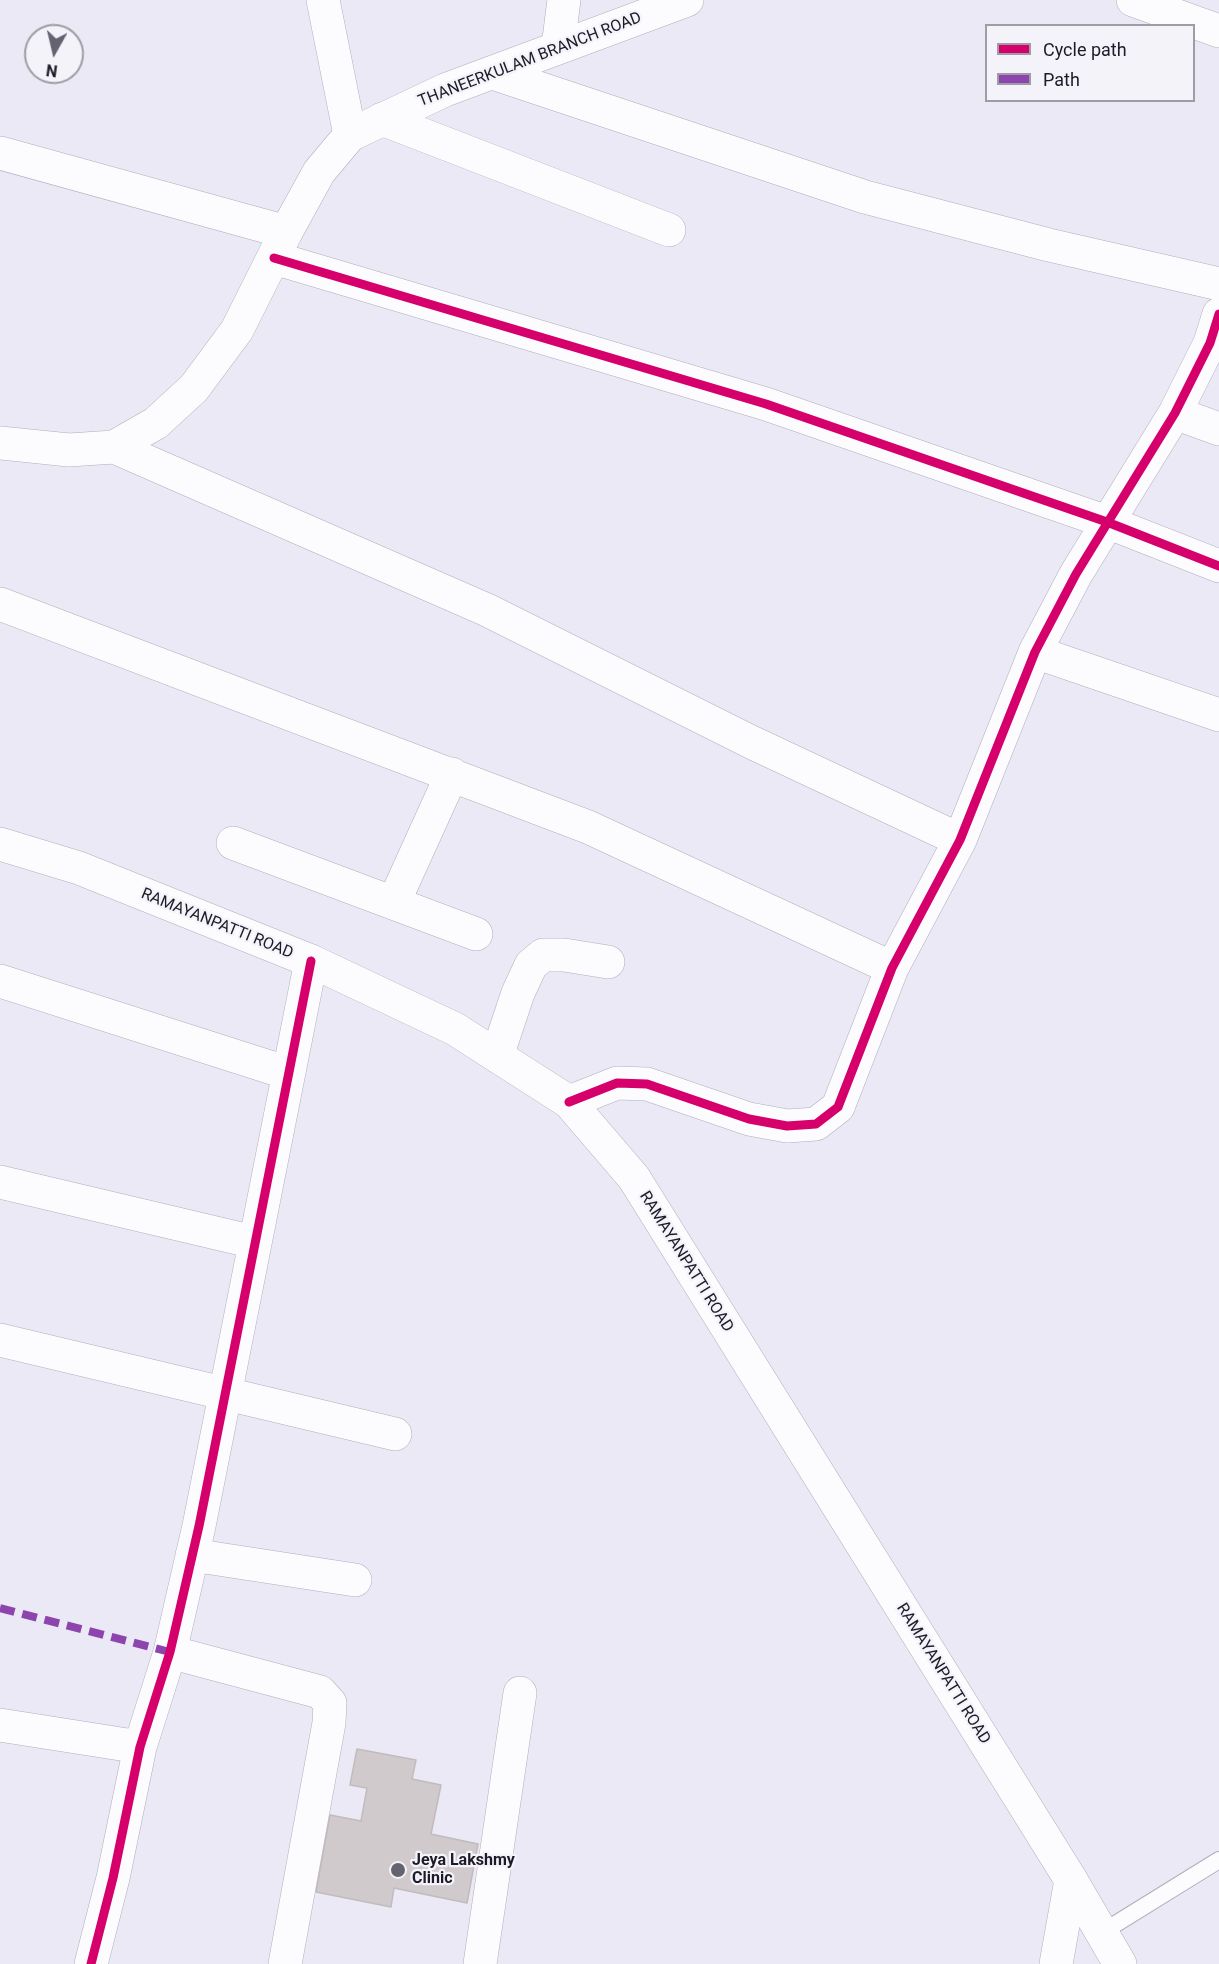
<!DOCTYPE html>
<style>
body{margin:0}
#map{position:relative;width:1219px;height:1964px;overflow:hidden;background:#eae9f5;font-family:Roboto,sans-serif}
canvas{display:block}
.legend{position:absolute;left:985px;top:24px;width:210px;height:78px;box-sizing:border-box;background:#f4f3fa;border:2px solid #9e9da6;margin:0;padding:8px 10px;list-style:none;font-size:18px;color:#1c1b27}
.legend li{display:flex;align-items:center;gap:12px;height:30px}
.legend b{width:30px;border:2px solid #9e9da6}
.north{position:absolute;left:24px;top:24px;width:60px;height:60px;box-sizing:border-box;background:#f4f3fa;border:2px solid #9e9da6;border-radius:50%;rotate:188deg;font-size:16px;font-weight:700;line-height:24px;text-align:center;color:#1c1b27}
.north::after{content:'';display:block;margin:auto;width:21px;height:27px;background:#64636f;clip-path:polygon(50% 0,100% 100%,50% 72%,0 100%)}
</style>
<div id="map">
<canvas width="1219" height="1964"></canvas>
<ul class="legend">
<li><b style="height:8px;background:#d6006c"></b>Cycle path</li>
<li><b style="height:8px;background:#8e44ad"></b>Path</li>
</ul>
<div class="north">N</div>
</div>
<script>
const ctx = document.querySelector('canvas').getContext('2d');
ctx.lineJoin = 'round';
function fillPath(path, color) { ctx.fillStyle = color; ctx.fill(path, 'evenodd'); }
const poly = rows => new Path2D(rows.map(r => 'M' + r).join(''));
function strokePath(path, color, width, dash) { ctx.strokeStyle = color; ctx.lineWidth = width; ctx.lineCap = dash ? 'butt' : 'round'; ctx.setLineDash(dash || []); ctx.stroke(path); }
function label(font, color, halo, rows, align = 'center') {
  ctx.font = font + ' Roboto,sans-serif'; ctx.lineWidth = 4.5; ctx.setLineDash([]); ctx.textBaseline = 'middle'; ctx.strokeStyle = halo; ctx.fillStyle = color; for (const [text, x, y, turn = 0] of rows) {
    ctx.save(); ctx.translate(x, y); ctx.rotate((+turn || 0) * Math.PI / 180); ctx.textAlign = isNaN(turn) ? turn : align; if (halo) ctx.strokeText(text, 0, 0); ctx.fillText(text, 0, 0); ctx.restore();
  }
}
const building = poly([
 [357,1749,416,1760,412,1779,441,1785,431,1834,478,1844,467,1903,394,1888,391,1907,316,1892,330,1815,361,1821,367,1788,350,1785,357,1749]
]);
fillPath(building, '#d1cacc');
strokePath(building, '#c2bbbd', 1.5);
const lane = poly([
 [1101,1933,1219,1860]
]);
const street = poly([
 [323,0,350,135],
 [1133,0,1219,31],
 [558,47,564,0],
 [493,73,865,197,1049,245,1219,284],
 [382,119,669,230],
 [0,153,286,232],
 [274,258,766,404,1107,522,1219,566],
 [1175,413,1219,429],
 [114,447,487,610,751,742,960,840],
 [0,604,588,827,892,968],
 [1035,652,1219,715],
 [233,843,476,934],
 [394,902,452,774],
 [0,981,288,1073],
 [497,1056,518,993,531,965,543,955,564,955,608,962],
 [569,1102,617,1083,647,1084,749,1119,787,1126,816,1124,838,1107,892,968,960,840,1035,652,1076,574,1175,413,1210,343,1219,314],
 [0,1182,254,1242],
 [0,1340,395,1434],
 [192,1555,355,1580],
 [170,1652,320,1692,330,1703,329,1723,285,1964],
 [0,1725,140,1747],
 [91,1964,113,1878,140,1747,170,1652,199,1526,311,961],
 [480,1964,520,1693],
 [1056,1964,1071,1880]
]);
const secondary = poly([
 [0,443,69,450,114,447,156,423,194,388,237,330,286,232,319,172,350,135,445,90,687,0],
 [0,844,79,868,311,961,455,1029,569,1102,634,1178,1071,1880,1120,1964]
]);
strokePath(lane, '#b0aeba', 18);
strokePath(street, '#b0aeba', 34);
strokePath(secondary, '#b0aeba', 34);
strokePath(lane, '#fcfcfe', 16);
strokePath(street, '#fcfcfe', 33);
strokePath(secondary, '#fcfcfe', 33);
strokePath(poly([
 [0,1608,170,1652]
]), '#8e44ad', 8, [15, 8]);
strokePath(poly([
 [274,258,766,404,1107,522,1219,566],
 [569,1102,617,1083,647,1084,749,1119,787,1126,816,1124,838,1107,892,968,960,840,1035,652,1076,574,1175,413,1210,343,1219,314],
 [91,1964,113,1878,140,1747,170,1652,199,1526,311,961]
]), '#d6006c', 9);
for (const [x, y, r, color] of [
 [398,1870,8,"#64636f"]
]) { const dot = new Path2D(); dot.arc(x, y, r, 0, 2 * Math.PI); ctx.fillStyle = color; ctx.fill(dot); strokePath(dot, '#f4f3fa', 2); }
label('16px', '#1c1b27', '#f4f3fa', [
 ["THANEERKULAM BRANCH ROAD",530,60,-21],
 ["RAMAYANPATTI ROAD",217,924,22],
 ["RAMAYANPATTI ROAD",686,1262,58],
 ["RAMAYANPATTI ROAD",943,1674,58]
]);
label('bold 16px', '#1c1b27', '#f4f3fa', [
 ["Jeya Lakshmy",412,1861],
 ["Clinic",412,1879]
], 'left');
</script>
